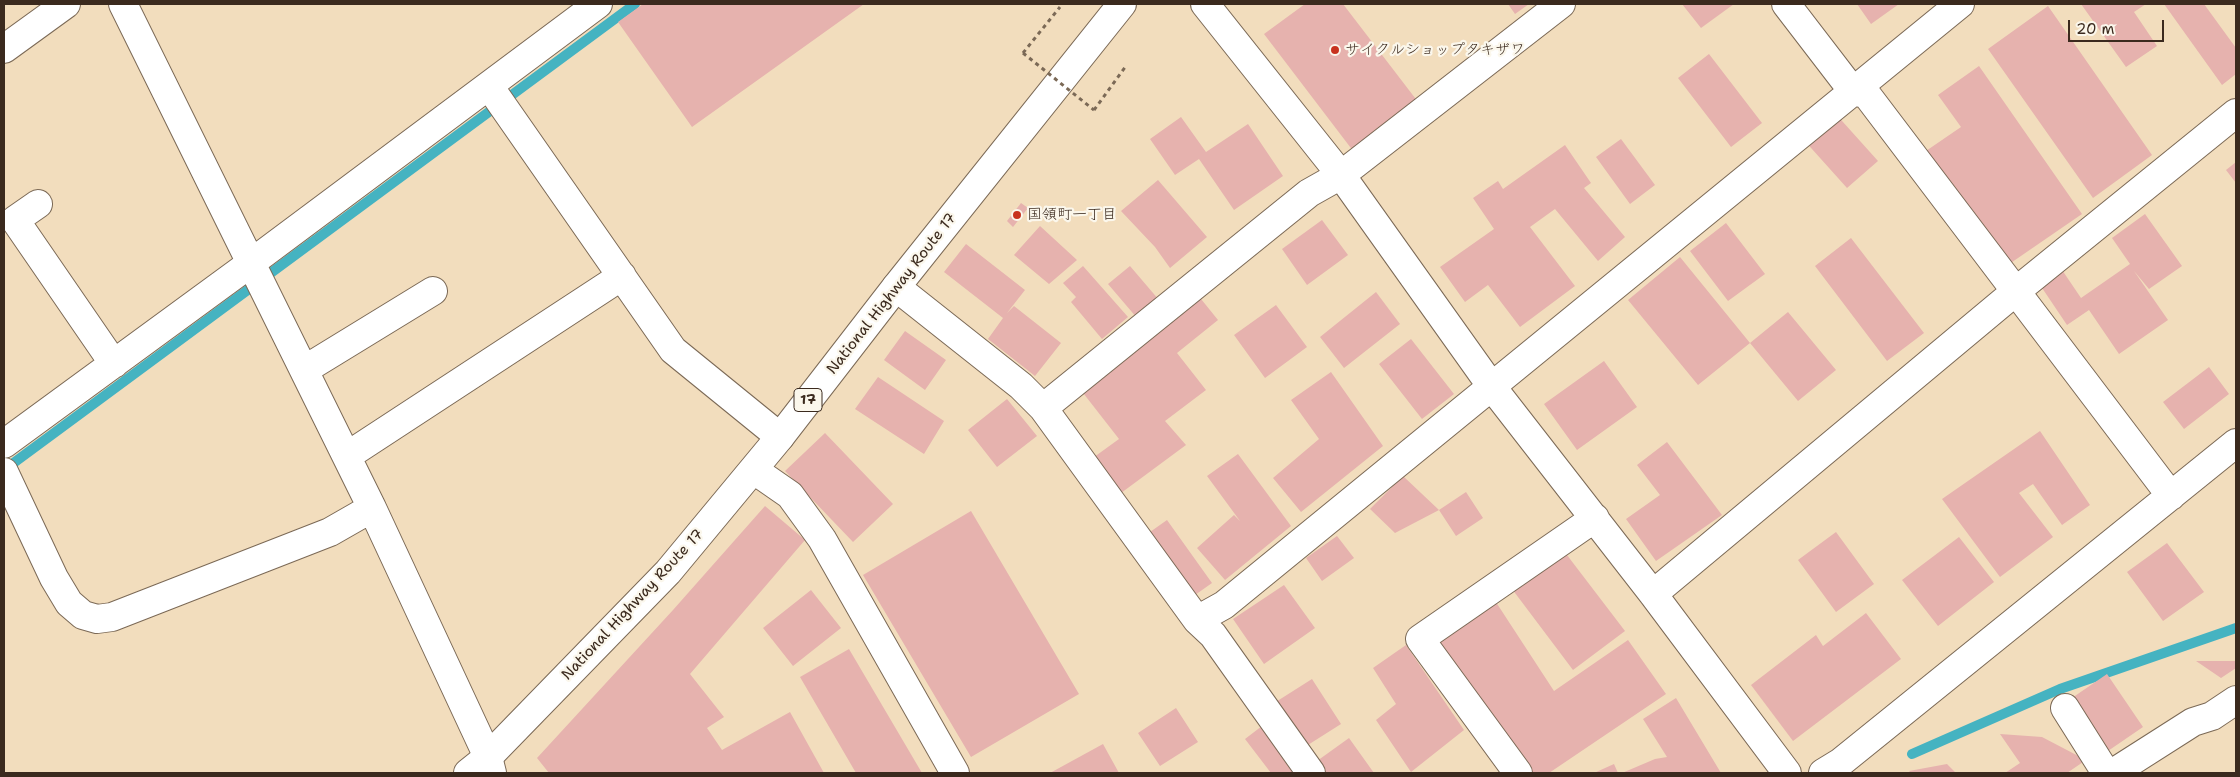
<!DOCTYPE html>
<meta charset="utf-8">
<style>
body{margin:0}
#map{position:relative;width:2240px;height:777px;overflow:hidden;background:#f2ddbd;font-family:"Shantell Sans",sans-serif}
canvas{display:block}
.frame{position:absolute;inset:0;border:5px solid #3b2a1e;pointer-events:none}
.scale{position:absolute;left:2068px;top:20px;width:96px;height:22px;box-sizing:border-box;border:2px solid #3b2a1e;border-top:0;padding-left:6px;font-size:15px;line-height:18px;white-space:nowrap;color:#3b2a1e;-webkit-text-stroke:4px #fbf7ec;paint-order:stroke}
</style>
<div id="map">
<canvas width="2240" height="777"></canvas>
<div class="frame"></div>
<div class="scale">20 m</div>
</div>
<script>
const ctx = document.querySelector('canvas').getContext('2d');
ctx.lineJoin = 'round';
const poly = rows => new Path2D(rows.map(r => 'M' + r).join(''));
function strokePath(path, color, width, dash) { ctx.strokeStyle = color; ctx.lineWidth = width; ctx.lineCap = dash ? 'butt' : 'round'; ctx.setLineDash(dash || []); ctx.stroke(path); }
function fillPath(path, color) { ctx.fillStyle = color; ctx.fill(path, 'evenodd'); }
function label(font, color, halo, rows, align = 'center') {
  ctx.font = font + ' "Shantell Sans","Klee One",sans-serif'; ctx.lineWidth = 4.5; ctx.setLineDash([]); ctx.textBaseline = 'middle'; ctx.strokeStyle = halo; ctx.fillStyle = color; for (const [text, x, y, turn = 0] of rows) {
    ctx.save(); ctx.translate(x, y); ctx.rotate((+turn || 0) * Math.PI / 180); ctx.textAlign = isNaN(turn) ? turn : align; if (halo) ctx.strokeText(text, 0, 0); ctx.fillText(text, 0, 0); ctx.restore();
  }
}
strokePath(poly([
 [4,470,635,4],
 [1912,754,2060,689,2236,628]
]), '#45b3c1', 10);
fillPath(poly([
 [643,4,864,4,692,127,618,22],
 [1305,4,1343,4,1425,111,1360,160,1264,34],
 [1508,4,1529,4,1515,14],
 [1682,4,1734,4,1701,28],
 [1857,4,1899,4,1871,24],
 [2081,4,2146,4,2134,12,2157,46,2126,67],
 [2164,4,2204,4,2236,48,2236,74,2222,85],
 [2048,6,2152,155,2093,198,1988,49],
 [1709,54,1762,123,1731,147,1678,78],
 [1979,66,2082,214,2002,269,1923,153,1961,127,1938,95],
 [1834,112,1878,161,1847,188,1803,139],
 [1181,117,1206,152,1248,124,1283,176,1234,210,1199,159,1175,175,1150,139],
 [1621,139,1655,185,1630,204,1596,157],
 [1565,145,1591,183,1584,188,1625,237,1598,261,1555,209,1530,227,1575,286,1520,327,1488,285,1465,302,1440,267,1494,229,1473,198,1498,181,1503,189],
 [2236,162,2236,183,2226,170],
 [1158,180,1207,237,1170,268,1155,247,1121,211],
 [1021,203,1028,208,1013,227,1007,221],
 [2145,214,2182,266,2149,289,2134,271,2168,320,2119,354,2089,310,2067,325,2034,276,2056,261,2081,298,2130,264,2112,238],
 [1322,220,1348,255,1307,285,1282,249],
 [1726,223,1765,274,1728,301,1690,251],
 [1040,226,1077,260,1049,284,1014,255],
 [1851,238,1924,333,1887,361,1815,266],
 [966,244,1025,290,1007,313,1014,306,1061,343,1035,376,988,339,1003,318,944,272],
 [1680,257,1750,343,1698,385,1628,300],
 [1083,266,1128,317,1102,339,1071,302,1076,297,1063,283],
 [1130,266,1159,300,1137,318,1108,284],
 [1376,292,1400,324,1344,368,1320,337],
 [1197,294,1218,320,1177,353,1206,390,1165,421,1186,445,1117,496,1090,460,1119,439,1080,389],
 [1276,305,1307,347,1265,378,1234,335],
 [1788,312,1836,370,1798,401,1750,343],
 [905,331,946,360,925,390,884,360],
 [1411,339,1454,394,1422,419,1379,364],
 [1604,361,1637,407,1577,450,1544,404],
 [2209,367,2229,394,2184,429,2163,402],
 [1331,372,1383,446,1301,512,1273,478,1319,439,1291,400],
 [878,377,944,421,924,454,855,409],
 [1007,399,1037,436,997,467,968,430],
 [2040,431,2090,505,2062,525,2033,484,2019,493,2053,537,2000,577,1942,499],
 [825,433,893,504,853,542,785,471],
 [1667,442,1722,515,1656,561,1626,519,1660,495,1637,465],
 [1238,454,1291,526,1225,580,1197,548,1234,515,1240,521,1207,476],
 [1403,476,1439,510,1395,533,1370,509],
 [1466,492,1483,518,1456,536,1439,510],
 [765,506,805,540,690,674,724,717,707,728,722,750,790,712,824,773,549,773,537,758,673,610],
 [971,511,1079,694,971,757,863,575],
 [1167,520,1212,583,1178,607,1133,544],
 [1836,532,1874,584,1836,612,1798,560],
 [1337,536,1354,558,1322,581,1306,558],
 [1959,537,1994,582,1938,626,1902,580],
 [1554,538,1625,631,1573,670,1503,577],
 [2167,543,2204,592,2163,621,2127,572],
 [1284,585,1315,628,1264,664,1233,619],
 [811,590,841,628,793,666,763,628],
 [1490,593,1554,691,1628,640,1666,694,1549,773,1529,773,1433,632],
 [1866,613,1901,659,1793,741,1751,685,1816,635,1823,646],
 [1406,645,1464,730,1411,772,1376,720,1396,704,1373,668],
 [849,649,922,773,856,773,800,677],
 [2196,661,2236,661,2236,668,2221,678],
 [2107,674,2143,727,2105,753,2069,700],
 [1312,679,1341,724,1300,750,1271,705],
 [1676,698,1721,773,1622,773,1655,759,1667,757,1643,719],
 [1176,708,1198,742,1160,766,1138,733],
 [1262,726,1298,773,1271,773,1245,739],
 [2000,734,2042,737,2086,760,2067,773,2005,773,2020,763],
 [1349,738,1374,773,1325,773,1317,761],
 [1103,744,1119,773,1050,773],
 [1614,764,1618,773,1594,773],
 [1947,764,1956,773,1911,773,1909,771]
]), '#e6b2ae');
const minor = poly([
 [123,4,372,508,488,757,492,773],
 [1205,4,1341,175,1492,387,1653,594,1787,773],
 [1786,4,1852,90,1867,95,2171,496],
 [4,49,66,4],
 [489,86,673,350,780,437],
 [38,204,15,220,114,364],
 [896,287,1021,386,1043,408,1197,620,1213,635,1311,773],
 [304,370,433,291],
 [1043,408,1309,193,1341,175,1561,4],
 [4,444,251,263,598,4],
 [347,456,622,276],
 [754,470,790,495,822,539,955,773],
 [4,472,54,578,69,603,83,615,97,619,112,617,330,532,372,508],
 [1653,594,2015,292,2236,113],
 [1197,620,1224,605,1960,4],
 [2065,708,2106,773],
 [1518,773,1420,639,1595,518],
 [1823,773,1841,762,2236,443],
 [2113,773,2193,722,2212,716,2236,700]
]);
const highway = poly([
 [468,773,488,757,668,572,780,437,896,287,1122,4]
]);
strokePath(minor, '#7b6956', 30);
strokePath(highway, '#7b6956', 30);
strokePath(poly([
 [1023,53,1060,7],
 [1094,110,1126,66]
]), '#7b6956', 3, [4, 4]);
strokePath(minor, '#fff', 28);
strokePath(highway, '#fff', 28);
strokePath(poly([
 [1023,53,1094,110]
]), '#7b6956', 3, [4, 4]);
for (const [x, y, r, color] of [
 [1335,50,5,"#c8321e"],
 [1017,215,5,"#c8321e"]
]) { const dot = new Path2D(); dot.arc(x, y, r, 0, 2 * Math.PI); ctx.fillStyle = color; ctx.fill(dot); strokePath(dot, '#fbf7ec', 2); }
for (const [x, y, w] of [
 [808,400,28]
]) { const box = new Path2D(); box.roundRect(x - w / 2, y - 11.5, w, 23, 4); ctx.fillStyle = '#fbf7ec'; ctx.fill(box); strokePath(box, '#3b2a1e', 1); }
label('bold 14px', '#3b2a1e', null, [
 ["17",808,400]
]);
label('15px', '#3b2a1e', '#fbf7ec', [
 ["サイクルショップタキザワ",1345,50],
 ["国領町一丁目",1027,215]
], 'left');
label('15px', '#3b2a1e', '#fbf7ec', [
 ["National Highway Route 17",892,294,-52],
 ["National Highway Route 17",633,605,-47]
]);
</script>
